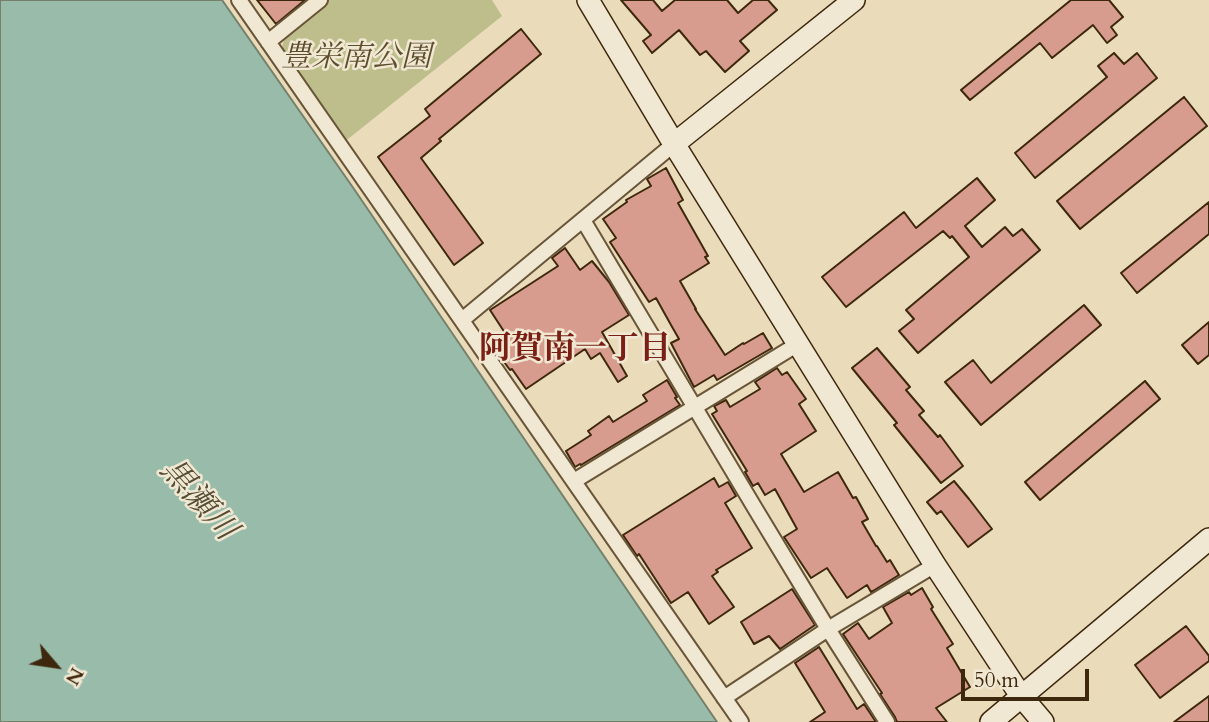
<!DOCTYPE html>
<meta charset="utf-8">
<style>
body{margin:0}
#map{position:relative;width:1209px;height:722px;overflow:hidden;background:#eadbbb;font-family:Cardo,serif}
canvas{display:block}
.north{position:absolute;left:21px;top:631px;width:70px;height:70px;-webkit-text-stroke:5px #f1e8d3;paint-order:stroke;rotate:119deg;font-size:19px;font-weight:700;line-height:28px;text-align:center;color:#3e280d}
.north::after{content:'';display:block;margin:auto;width:24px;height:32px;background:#3e280d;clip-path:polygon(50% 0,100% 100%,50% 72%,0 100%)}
.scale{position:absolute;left:961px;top:669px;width:128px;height:32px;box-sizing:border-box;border:4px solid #3e280d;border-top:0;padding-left:9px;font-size:21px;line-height:24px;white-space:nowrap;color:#3e280d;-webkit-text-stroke:5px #f1e8d3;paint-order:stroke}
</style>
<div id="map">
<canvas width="1209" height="722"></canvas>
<div class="north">N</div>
<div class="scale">50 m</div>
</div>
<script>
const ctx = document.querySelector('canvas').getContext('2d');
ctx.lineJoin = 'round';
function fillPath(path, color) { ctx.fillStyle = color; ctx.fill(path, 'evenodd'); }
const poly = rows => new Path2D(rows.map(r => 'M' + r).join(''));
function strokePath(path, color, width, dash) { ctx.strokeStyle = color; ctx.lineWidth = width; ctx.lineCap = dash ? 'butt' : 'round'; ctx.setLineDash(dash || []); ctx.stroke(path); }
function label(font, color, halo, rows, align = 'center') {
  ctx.font = font + ' Cardo,"Noto Serif JP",serif'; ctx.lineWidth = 5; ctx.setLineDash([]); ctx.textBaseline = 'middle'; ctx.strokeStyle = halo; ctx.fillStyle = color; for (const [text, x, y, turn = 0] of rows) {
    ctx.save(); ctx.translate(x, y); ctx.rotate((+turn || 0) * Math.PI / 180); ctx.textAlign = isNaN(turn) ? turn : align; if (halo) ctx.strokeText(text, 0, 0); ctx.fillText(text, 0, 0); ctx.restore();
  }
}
fillPath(poly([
 [325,0,492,0,502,16,343,143,281,52,286,31]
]), '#bdbe8c');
const water = poly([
 [0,0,222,0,354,189,717,722,0,722,0,0]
]);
fillPath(water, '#99bcaa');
strokePath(water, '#75816b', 2);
const building = poly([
 [257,0,305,0,276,24,257,0],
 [621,0,653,0,662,11,675,0,727,0,738,13,753,0,768,0,777,10,740,41,749,51,725,72,706,51,700,55,679,30,652,53,643,41,651,35,621,0],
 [1071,0,1109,0,1123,17,1111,27,1117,35,1107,43,1093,25,1052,58,1040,43,970,100,961,90,1071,0],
 [521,29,541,54,439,139,441,141,421,158,483,243,454,265,378,157,430,116,425,109,521,29],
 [1114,53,1124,64,1137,53,1157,78,1035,178,1015,153,1107,77,1098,66,1114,53],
 [1184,97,1207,126,1080,229,1057,201,1184,97],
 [666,168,683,200,678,203,708,256,705,257,709,263,680,281,696,309,695,309,725,355,743,343,744,344,763,333,772,348,717,380,714,375,694,387,671,343,679,339,671,325,656,298,649,302,610,242,616,238,603,219,627,202,626,200,651,186,647,179,666,168],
 [977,178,995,200,965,226,982,247,1005,227,1013,236,1022,229,1040,250,918,353,899,331,914,319,906,310,969,257,952,236,950,238,943,231,846,307,822,277,904,212,916,228,977,178],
 [1209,202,1209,234,1137,293,1121,273,1209,202],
 [565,248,580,270,592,261,609,282,629,315,602,332,627,376,618,382,600,353,591,359,585,349,526,389,512,369,510,370,490,343,505,333,490,310,558,266,552,258,565,248],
 [1084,305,1101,325,981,425,945,382,973,360,991,383,1084,305],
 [1209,322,1209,355,1198,364,1182,345,1209,322],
 [877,348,910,387,906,390,924,411,919,415,938,437,940,435,963,466,941,483,894,425,897,423,852,368,877,348],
 [777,368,782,375,787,372,806,399,799,404,816,431,781,454,804,492,838,472,853,498,856,497,868,519,862,522,876,546,877,546,887,562,890,560,899,575,873,591,871,592,867,585,847,598,827,568,811,578,784,537,797,529,775,489,765,495,758,483,753,486,745,472,747,471,712,414,717,411,714,406,726,400,730,407,760,389,755,382,777,368],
 [667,380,677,397,675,398,680,405,581,465,580,464,575,467,566,451,591,435,588,431,609,416,613,422,647,401,643,395,667,380],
 [1145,381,1160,399,1040,500,1025,482,1145,381],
 [714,478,719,487,728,482,736,496,725,503,752,548,716,570,718,572,712,576,734,607,709,624,688,592,671,603,639,554,637,556,623,535,714,478],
 [954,481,969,499,992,529,968,547,941,511,937,514,927,502,954,481],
 [922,588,933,607,931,609,953,644,947,648,970,687,936,708,947,722,897,722,895,717,880,694,882,693,843,634,858,623,869,639,892,623,883,607,909,592,911,595,922,588],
 [792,589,815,625,780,649,769,636,754,644,741,622,792,589],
 [1186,626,1209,656,1209,661,1160,698,1135,665,1186,626],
 [819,647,857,709,864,704,876,722,810,722,825,712,795,663,819,647],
 [1209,696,1209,722,1174,722,1209,696]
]);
fillPath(building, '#d79c8d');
strokePath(building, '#3e280d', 2);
const street = poly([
 [239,0,741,722],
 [268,42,320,0],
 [583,220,756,510,828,629,887,722],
 [462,320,674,144],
 [574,481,798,344],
 [724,698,828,629,935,565]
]);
const secondary = poly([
 [588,0,674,144,935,565,1021,696,1043,722],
 [674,144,854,0],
 [991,722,1209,539]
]);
strokePath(street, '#695538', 18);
strokePath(secondary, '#3e280d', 24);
strokePath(street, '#f1e8d3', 14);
strokePath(secondary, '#f1e8d3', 21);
label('italic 30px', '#5e4e2d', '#f1e8d3', [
 ["豊栄南公園",356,59]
]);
label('bold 32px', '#7a1f14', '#f1e8d3', [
 ["阿賀南一丁目",575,351]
]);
label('italic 32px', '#554d34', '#f1e8d3', [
 ["黒瀬川",197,501,48]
]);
</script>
